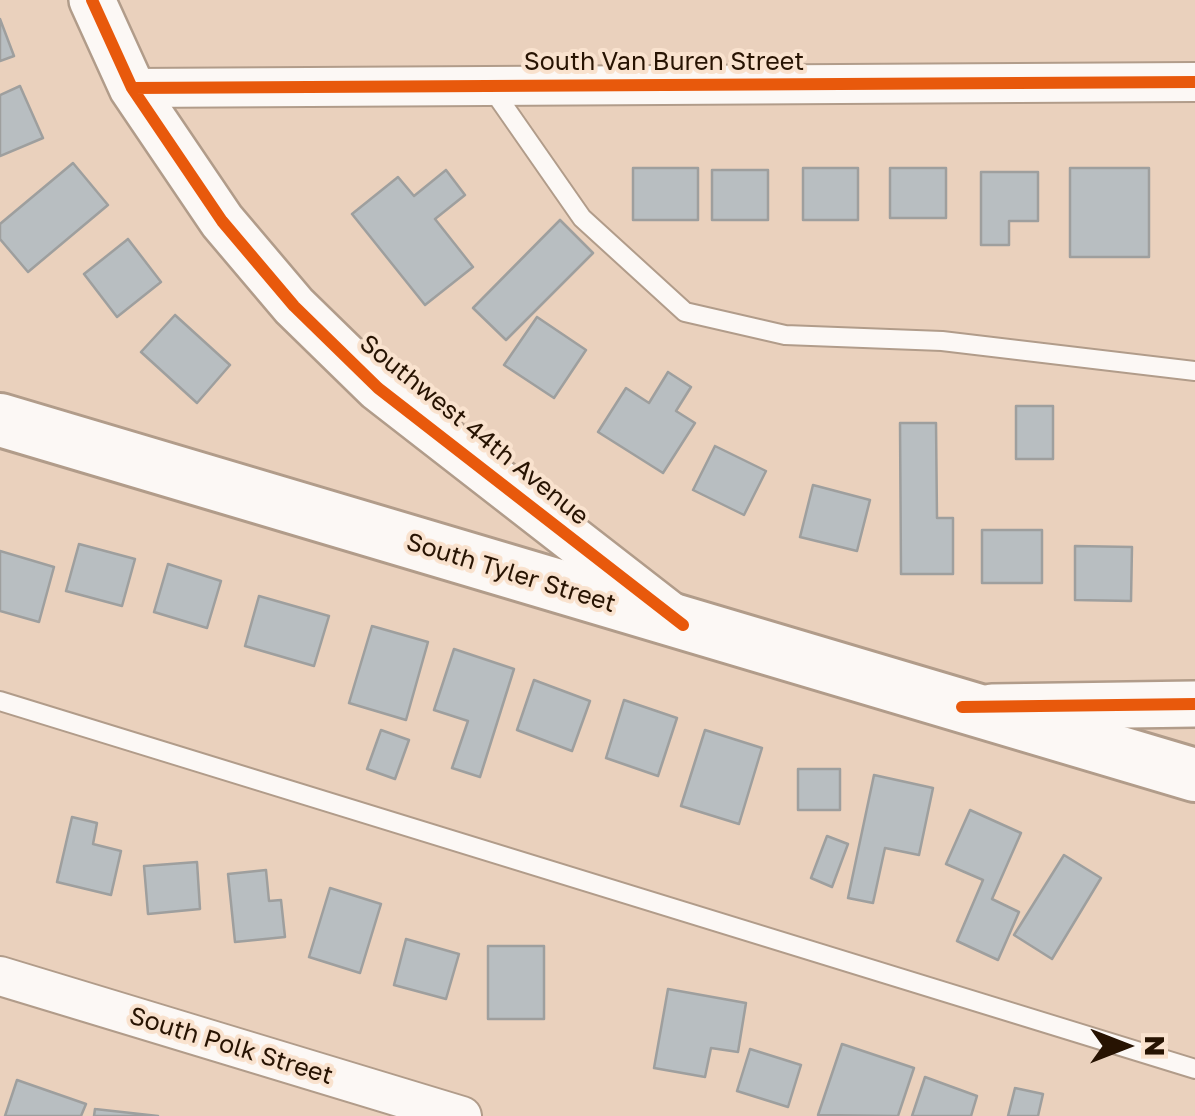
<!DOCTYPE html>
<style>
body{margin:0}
#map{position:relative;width:1195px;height:1116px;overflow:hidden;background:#ead1bd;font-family:"Golos Text",sans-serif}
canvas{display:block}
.north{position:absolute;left:1075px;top:996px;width:100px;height:100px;-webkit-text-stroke:8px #f9e2ce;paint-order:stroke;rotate:90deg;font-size:28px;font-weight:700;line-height:40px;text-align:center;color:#271302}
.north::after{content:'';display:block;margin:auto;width:35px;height:45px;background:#271302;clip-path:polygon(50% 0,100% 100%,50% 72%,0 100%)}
</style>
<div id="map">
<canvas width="1195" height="1116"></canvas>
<div class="north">N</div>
</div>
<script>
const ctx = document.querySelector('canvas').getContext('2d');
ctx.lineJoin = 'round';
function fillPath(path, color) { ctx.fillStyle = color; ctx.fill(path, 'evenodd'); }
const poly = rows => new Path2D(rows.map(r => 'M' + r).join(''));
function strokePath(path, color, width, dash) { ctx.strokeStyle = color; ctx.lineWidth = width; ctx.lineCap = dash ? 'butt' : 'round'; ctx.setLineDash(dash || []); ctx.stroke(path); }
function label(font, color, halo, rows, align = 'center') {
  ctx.font = font + ' "Golos Text",sans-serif'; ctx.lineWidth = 8; ctx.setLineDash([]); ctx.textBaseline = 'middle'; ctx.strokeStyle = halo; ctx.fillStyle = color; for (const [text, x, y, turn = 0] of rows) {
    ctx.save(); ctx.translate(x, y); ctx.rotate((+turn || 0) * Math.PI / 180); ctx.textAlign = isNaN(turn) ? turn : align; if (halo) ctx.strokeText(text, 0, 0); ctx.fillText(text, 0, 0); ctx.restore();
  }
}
const building = poly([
 [0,19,14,56,0,61,0,19],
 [20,86,43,138,0,156,0,95,20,86],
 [73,163,108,205,28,272,0,239,0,224,73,163],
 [633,168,698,168,698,220,633,220,633,168],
 [803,168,858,168,858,220,803,220,803,168],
 [890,168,946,168,946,218,890,218,890,168],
 [1070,168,1149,168,1149,257,1070,257,1070,168],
 [446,170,465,195,435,219,473,267,425,305,352,214,398,177,414,196,446,170],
 [712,170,768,170,768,220,712,220,712,170],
 [981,172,1038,172,1038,221,1009,221,1009,245,981,245,981,172],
 [560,220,593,253,506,340,473,308,560,220],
 [128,239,161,282,117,317,84,274,128,239],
 [175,315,230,365,197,403,141,352,175,315],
 [537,317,586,350,554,398,504,365,537,317],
 [668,372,691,387,676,411,695,423,663,473,598,432,626,388,649,403,668,372],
 [1016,406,1053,406,1053,459,1016,459,1016,406],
 [900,423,936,423,937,518,953,518,953,574,901,574,900,423],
 [715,446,766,471,744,515,693,490,715,446],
 [813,485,870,500,857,551,800,537,813,485],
 [982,530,1042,530,1042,583,982,583,982,530],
 [79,544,135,559,122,606,66,591,79,544],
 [1075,546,1132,547,1131,601,1075,600,1075,546],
 [0,551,54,567,39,622,0,611,0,551],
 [168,564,221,581,207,628,154,612,168,564],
 [259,596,329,616,314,666,245,646,259,596],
 [372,626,428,642,406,720,349,703,372,626],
 [454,649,514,669,480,777,452,768,468,721,434,710,454,649],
 [534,680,590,701,572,751,517,730,534,680],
 [624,700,677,718,658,776,606,758,624,700],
 [381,730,409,740,395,779,367,769,381,730],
 [705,730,762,748,739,824,681,806,705,730],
 [798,769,840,769,840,810,798,810,798,769],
 [874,775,933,788,919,855,885,848,873,903,848,898,874,775],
 [970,810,1021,833,992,899,1019,912,998,960,957,941,983,880,946,864,970,810],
 [72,817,97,823,93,844,121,851,111,895,57,882,72,817],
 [827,836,848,844,832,887,811,878,827,836],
 [1064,855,1101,878,1052,959,1014,935,1064,855],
 [197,862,200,909,148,914,144,866,197,862],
 [266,870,269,901,281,900,285,937,235,942,228,874,266,870],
 [330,888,381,904,360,973,309,957,330,888],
 [406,939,459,954,446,999,394,985,406,939],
 [488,946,544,946,544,1019,488,1019,488,946],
 [668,989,746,1003,738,1052,711,1048,705,1077,654,1068,668,989],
 [842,1044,914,1068,898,1116,818,1115,842,1044],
 [750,1049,801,1065,788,1107,737,1091,750,1049],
 [925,1077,977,1096,971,1116,912,1116,925,1077],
 [17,1080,86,1104,81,1116,5,1116,17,1080],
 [1015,1088,1043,1094,1038,1116,1008,1116,1015,1088],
 [95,1109,158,1116,94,1116,95,1109]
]);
fillPath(building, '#b8bec1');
strokePath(building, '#9e9f9e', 2.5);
const service = poly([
 [490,86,582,218,685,312,785,335,942,341,1195,371],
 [0,701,1195,1069]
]);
const minor = poly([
 [132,88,1195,82],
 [0,976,462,1116]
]);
const tertiary = poly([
 [92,0,132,88,222,221,294,306,378,388,670,615],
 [992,707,1195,704]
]);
const secondary = poly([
 [0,420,1195,775]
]);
strokePath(service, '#b19c8a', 22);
strokePath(minor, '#b19c8a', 42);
strokePath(tertiary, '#b19c8a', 50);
strokePath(secondary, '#b19c8a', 58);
strokePath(service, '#fcf8f5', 18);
strokePath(minor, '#fcf8f5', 38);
strokePath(tertiary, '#fcf8f5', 45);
strokePath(secondary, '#fcf8f5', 52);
strokePath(poly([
 [92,0,132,88,222,221,294,306,378,388,683,625],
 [132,88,1195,82],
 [962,707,1195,704]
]), '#e8590c', 12);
label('25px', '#271302', '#f9e2ce', [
 ["South Van Buren Street",664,62],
 ["Southwest 44th Avenue",474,430,39],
 ["South Tyler Street",511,573,17],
 ["South Polk Street",231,1046,17]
]);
</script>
